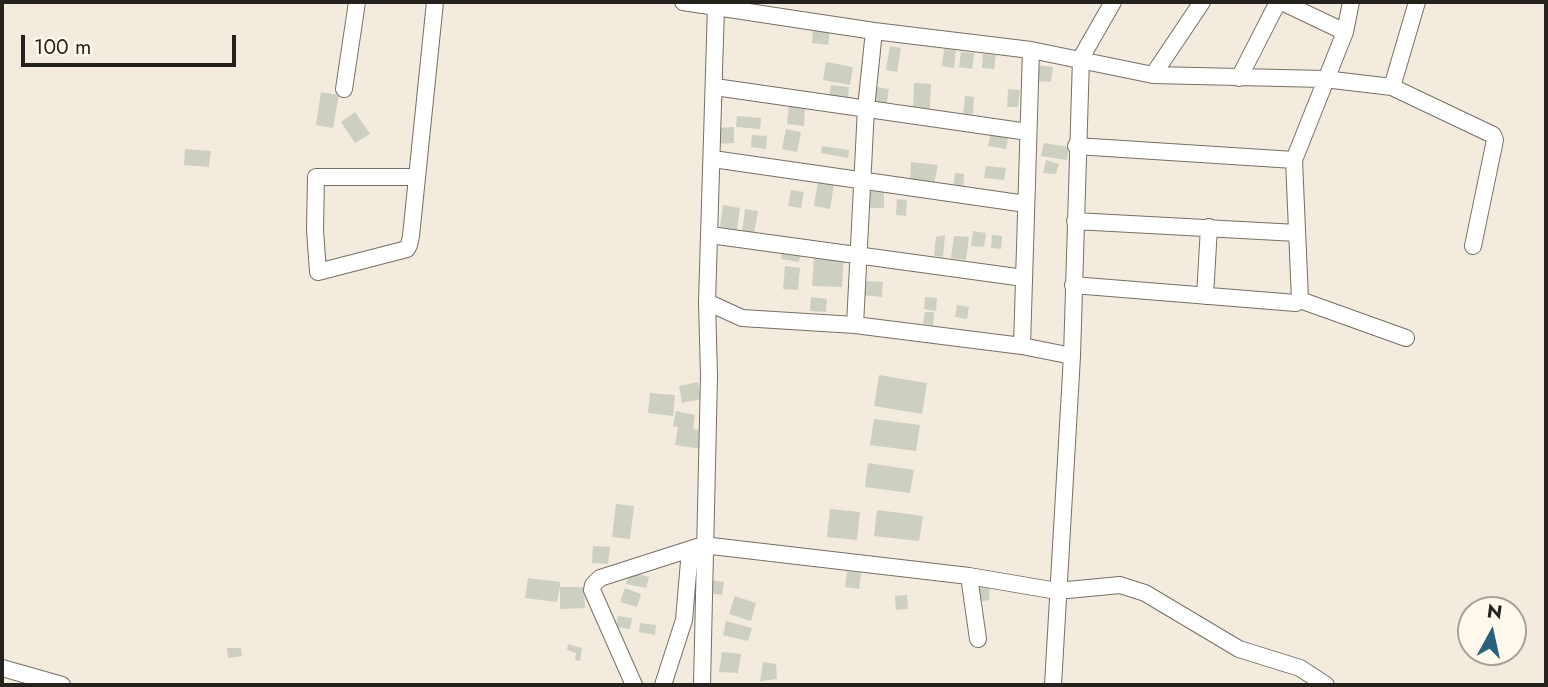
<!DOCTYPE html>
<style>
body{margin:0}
#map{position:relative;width:1548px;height:687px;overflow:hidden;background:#f3ebdd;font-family:Jost,sans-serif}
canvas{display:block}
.frame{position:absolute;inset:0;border:4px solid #25221d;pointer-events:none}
.north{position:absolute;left:1457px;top:596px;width:70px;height:70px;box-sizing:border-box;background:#fff8ed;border:2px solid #a8a29a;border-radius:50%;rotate:8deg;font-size:19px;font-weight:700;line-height:28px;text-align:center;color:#25221d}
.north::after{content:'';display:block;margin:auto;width:24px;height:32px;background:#2a607c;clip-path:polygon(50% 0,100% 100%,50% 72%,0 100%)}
.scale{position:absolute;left:21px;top:35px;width:215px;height:32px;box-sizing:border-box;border:4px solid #25221d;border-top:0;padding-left:9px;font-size:21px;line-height:24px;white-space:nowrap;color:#25221d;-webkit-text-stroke:5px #fff8ed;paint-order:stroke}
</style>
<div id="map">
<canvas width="1548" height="687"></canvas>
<div class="frame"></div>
<div class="north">N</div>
<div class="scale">100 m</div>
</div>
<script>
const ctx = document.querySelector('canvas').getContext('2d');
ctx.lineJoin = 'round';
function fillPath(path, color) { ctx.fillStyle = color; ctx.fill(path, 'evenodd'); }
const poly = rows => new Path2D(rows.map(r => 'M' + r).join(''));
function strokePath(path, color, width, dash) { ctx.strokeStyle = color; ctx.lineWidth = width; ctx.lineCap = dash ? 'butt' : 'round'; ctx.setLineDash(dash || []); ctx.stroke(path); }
fillPath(poly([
 [813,27,830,29,828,45,812,43],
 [890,46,901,48,897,72,886,70],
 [944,49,956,50,954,68,942,66],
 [961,52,974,53,972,69,959,67],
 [983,54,996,55,994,69,982,68],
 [826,62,853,67,850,85,823,80],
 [1037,65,1053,67,1051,82,1035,81],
 [914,83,931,84,930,109,913,108],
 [831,85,849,87,848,101,829,98],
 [871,86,889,89,886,107,868,104],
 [1008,89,1020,90,1018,107,1007,107],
 [321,92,339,95,333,128,316,125],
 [965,96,974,97,973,114,963,115],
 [789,104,805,106,804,126,787,124],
 [355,112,370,134,355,143,341,122],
 [737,116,761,118,760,129,736,127],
 [734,127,734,143,718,144,718,128],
 [786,129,801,132,797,152,782,149],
 [991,130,1009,133,1006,149,988,146],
 [752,135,767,136,766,149,751,147],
 [1044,143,1069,147,1067,160,1041,156],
 [822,146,849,150,848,158,821,153],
 [185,149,211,151,209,167,184,165],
 [1046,160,1059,164,1056,174,1043,173],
 [911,162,938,165,934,184,910,182],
 [986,166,1006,168,1004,180,984,178],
 [955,173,964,174,963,189,953,188],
 [818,181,834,184,830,209,814,206],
 [791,190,804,192,801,208,788,206],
 [884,191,884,208,865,208,864,192],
 [897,199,907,200,906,216,896,215],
 [723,205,740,208,737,230,720,227],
 [745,209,758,211,754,234,742,232],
 [973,231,986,233,984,247,971,246],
 [945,235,943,257,934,256,936,237],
 [992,235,1002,236,1001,249,991,248],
 [954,236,969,237,966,260,951,258],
 [782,247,801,250,799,262,781,259],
 [814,255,844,257,842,287,812,286],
 [785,266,800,268,798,290,783,289],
 [863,281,883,282,882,297,862,295],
 [811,297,827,299,826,312,810,311],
 [925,297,937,298,936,311,924,309],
 [957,305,969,307,967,319,955,317],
 [925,312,934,312,933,325,923,324],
 [879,375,927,383,922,414,874,406],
 [698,382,701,399,682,403,679,386],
 [650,393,675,395,673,416,648,413],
 [676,411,695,415,693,429,705,431,702,449,675,445,678,427,673,426],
 [874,419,920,425,916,451,870,445],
 [868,463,914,470,910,493,865,487],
 [616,504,634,506,630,539,612,537],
 [830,509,860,512,857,540,827,537],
 [877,510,923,516,919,541,874,536],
 [593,546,610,547,608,564,592,563],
 [847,571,861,573,859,589,845,587],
 [629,572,649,577,646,588,626,584],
 [528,578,560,582,560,587,584,587,585,608,560,609,560,587,557,602,525,598],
 [710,580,724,582,722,595,707,593],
 [978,585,990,586,989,600,977,602],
 [625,588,641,594,637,607,620,602],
 [907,595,908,609,896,610,895,596],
 [735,596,756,603,751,621,729,614],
 [618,616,632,618,630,629,616,627],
 [726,621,752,628,748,641,723,635],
 [640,623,656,625,655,635,639,632],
 [568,644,582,648,580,661,575,660,576,653,567,650],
 [227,648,241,648,242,656,228,658],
 [722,652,741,654,738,673,719,672],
 [763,662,776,664,777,679,760,681]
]), '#cdcfc0');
const minor = poly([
 [683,2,874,31,1031,50,1153,75,1324,79,1392,87,1493,135,1495,140,1473,246],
 [1282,2,1345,32],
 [1153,75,1202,2],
 [1239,78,1278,2],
 [715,87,1028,132],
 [1392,87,1417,2],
 [344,89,357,2],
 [1076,146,1294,160],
 [713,159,1026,204],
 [417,177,316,177,315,230,318,272,407,249,409,245,411,236,435,2],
 [1075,221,1297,233],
 [710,235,1024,278],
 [1073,285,1296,303,1300,300,1406,338],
 [1205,296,1209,227],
 [1300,300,1294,160,1345,32,1351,2],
 [707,302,742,318,855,325,1022,346,1072,356],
 [855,325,866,108,874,31],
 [1022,346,1031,50],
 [969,576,978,639],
 [2,668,62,685],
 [634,685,592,590,593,585,600,578,703,545,969,576,1057,591,1120,585,1145,593,1239,649,1300,668,1326,685],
 [663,685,684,620,690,550],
 [702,685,709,376,707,302,716,6],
 [1053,685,1072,356,1081,58,1113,2]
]);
strokePath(minor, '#766f63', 18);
strokePath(minor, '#fff', 16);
</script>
